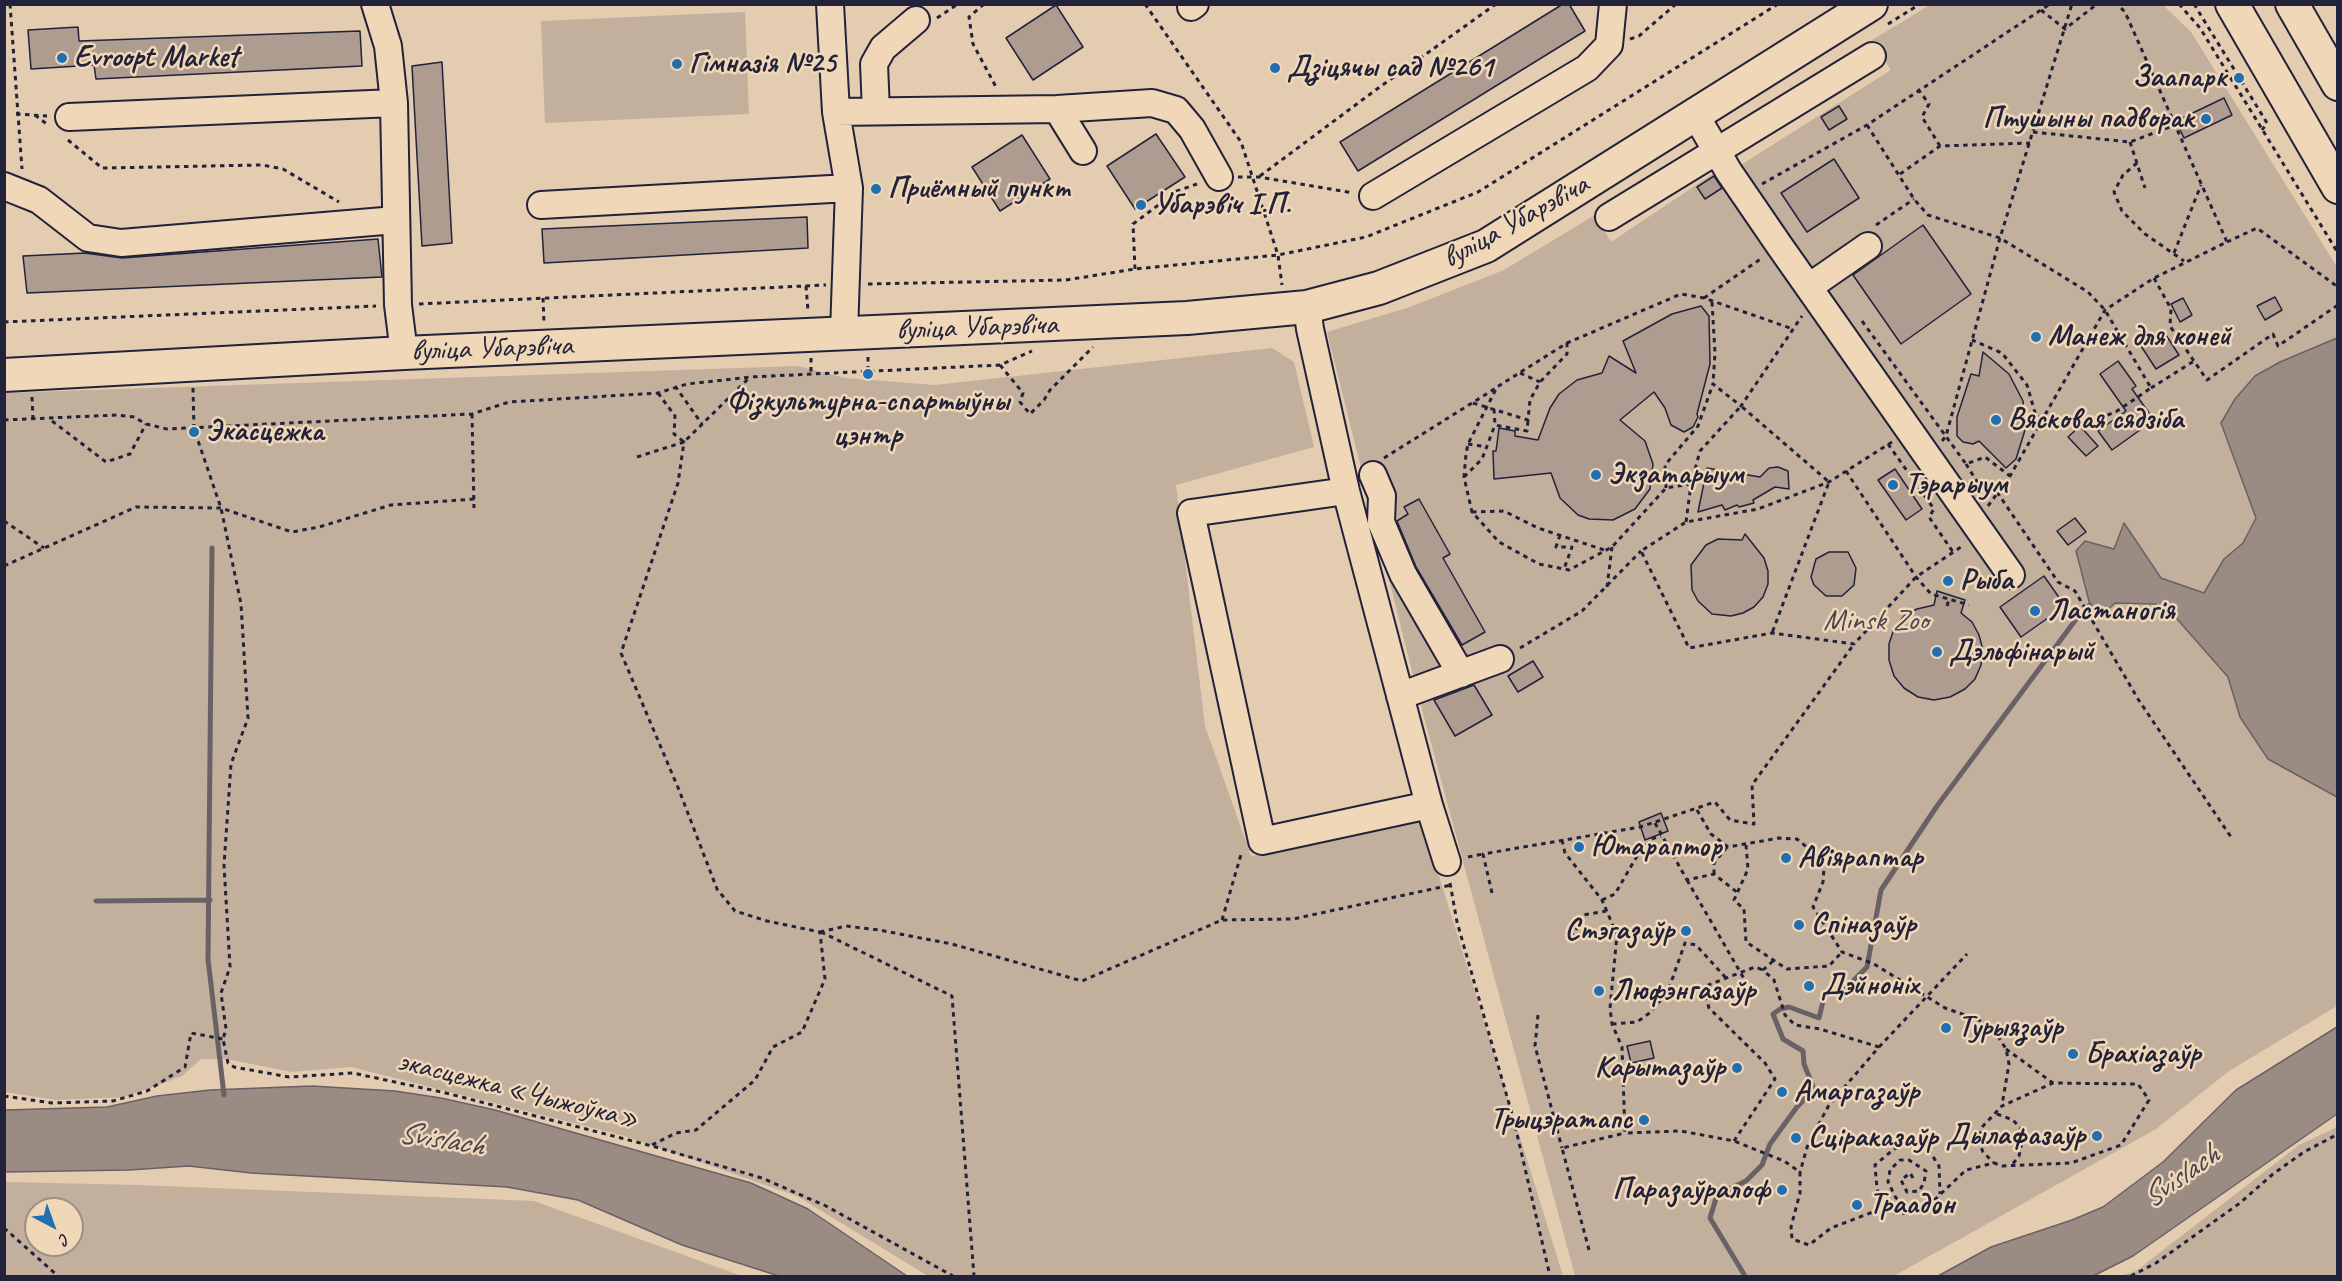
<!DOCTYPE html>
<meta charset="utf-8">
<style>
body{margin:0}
#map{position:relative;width:2342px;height:1281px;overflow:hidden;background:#e3ccb0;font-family:Caveat,sans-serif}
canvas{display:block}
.frame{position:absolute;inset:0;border:6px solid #22223b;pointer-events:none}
.north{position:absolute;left:24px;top:1197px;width:60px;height:60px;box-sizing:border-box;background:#efd7b7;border:2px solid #9d8f85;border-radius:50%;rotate:139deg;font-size:16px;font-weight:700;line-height:24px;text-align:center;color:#22223b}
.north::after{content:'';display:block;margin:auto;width:21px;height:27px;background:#1f6fb2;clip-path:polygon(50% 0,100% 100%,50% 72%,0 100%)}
</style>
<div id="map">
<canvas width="2342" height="1281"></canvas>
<div class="frame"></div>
<div class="north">С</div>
</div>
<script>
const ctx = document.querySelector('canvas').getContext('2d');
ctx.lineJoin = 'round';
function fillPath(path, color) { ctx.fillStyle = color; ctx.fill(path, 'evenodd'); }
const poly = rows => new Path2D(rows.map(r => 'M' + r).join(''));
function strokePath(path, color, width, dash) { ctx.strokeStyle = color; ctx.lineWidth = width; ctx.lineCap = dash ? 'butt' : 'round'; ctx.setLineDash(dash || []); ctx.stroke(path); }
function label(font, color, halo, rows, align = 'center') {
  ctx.font = font + ' Caveat,sans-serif'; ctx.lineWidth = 5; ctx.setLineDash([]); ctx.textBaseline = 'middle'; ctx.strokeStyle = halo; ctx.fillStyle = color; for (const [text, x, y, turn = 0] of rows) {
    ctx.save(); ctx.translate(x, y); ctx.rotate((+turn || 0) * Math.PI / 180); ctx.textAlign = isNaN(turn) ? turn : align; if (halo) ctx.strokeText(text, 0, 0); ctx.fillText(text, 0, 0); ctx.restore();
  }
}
fillPath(poly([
 [1930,5,2163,5,2191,32,2337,267,2337,1006,2229,1071,2156,1129,1894,1276,1575,1276,1417,691,1327,332,1410,307,1504,270,1595,215,1611,242,1720,169,1725,175,1891,70,1872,40],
 [745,12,749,114,545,123,541,21],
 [1272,348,1294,362,1314,447,1176,485,1205,726,1251,856,1422,821,1563,1276,928,1276,797,1196,625,1136,351,1067,292,1072,226,1059,201,1059,182,1076,125,1097,56,1100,5,1092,4,393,798,366,845,378,935,385],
 [2337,1127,2337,1276,2120,1276,2136,1271,2299,1145],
 [5,1182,139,1185,534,1201,742,1276,5,1276],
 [36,1209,72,1209,72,1245,36,1245]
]), '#c2b09c');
const water = poly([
 [2337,338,2338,338,2337,797,2268,759,2240,717,2228,677,2177,619,2155,604,2115,603,2099,618,2090,605,2076,551,2085,541,2114,549,2124,523,2161,578,2204,593,2224,559,2243,543,2256,518,2221,423,2235,399,2255,376,2280,362,2337,338],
 [2337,1027,2337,1114,2133,1256,2093,1276,1938,1276,1991,1247,2072,1220,2103,1207,2163,1162,2236,1090,2337,1027],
 [312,1086,395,1091,441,1098,495,1110,751,1183,808,1209,907,1276,779,1276,682,1245,578,1200,507,1187,251,1173,189,1166,129,1170,5,1172,5,1110,107,1107,157,1096,210,1090,312,1086]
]);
fillPath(water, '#9a8b83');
strokePath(water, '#6a6166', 1.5);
strokePath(poly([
 [212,548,208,959,224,1095],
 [96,901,210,900],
 [1745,1276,1710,1218,1717,1195,1746,1181,1762,1165,1770,1144,1797,1107,1814,1089,1804,1064,1803,1051,1783,1039,1773,1014,1780,1009,1789,1007,1819,1018,1825,993,1843,991,1867,967,1881,890,1937,806,2080,614,2090,605]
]), '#6a6166', 5);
const building = poly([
 [1563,4,1569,4,1585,31,1358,171,1340,142,1563,4],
 [1056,5,1083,47,1033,80,1006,38,1056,5],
 [78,27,79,41,360,31,362,66,96,79,94,65,31,69,28,30,78,27],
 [442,62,452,243,422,246,412,66,442,62],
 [2224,98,2232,115,2184,138,2176,121,2224,98],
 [1839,106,1847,119,1829,130,1821,117,1839,106],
 [1156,134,1185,177,1135,209,1107,166,1156,134],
 [1022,135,1050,179,1000,211,972,167,1022,135],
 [1834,159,1859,198,1807,232,1781,193,1834,159],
 [1714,176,1722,188,1705,199,1697,187,1714,176],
 [807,217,808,248,544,263,542,229,807,217],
 [1923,225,1971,294,1901,344,1853,275,1923,225],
 [378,239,382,277,27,293,23,256,85,253,122,258,378,239],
 [2275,297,2282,310,2265,320,2257,306,2275,297],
 [2183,298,2192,315,2180,322,2171,304,2183,298],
 [1701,306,1709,316,1710,364,1697,414,1698,417,1693,427,1684,432,1671,425,1665,408,1654,392,1620,420,1645,441,1653,464,1650,489,1635,509,1613,520,1589,519,1578,515,1560,498,1551,473,1494,479,1493,451,1496,451,1499,428,1515,431,1515,436,1538,440,1550,408,1559,394,1577,380,1602,373,1609,356,1636,373,1623,341,1672,314,1701,306],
 [2164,332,2179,355,2156,369,2141,346,2164,332],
 [1983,352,2009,374,2023,401,2025,430,2016,459,2006,468,1979,441,1973,444,1963,442,1957,436,1957,417,1971,374,1979,376,1983,352],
 [2118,361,2136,386,2132,389,2154,420,2112,450,2098,431,2126,411,2100,374,2118,361],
 [2080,426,2098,446,2086,456,2068,437,2080,426],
 [1778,467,1788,471,1789,489,1775,487,1753,500,1754,503,1739,507,1737,505,1725,510,1722,505,1698,512,1707,468,1760,477,1769,468,1778,467],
 [1895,469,1922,509,1906,520,1878,480,1895,469],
 [1419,499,1450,554,1443,558,1485,632,1462,645,1416,567,1397,521,1408,514,1404,507,1419,499],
 [2075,518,2086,532,2068,545,2057,531,2075,518],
 [1745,534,1764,558,1768,571,1768,584,1763,597,1754,607,1743,613,1731,616,1712,614,1698,601,1692,590,1691,565,1706,545,1718,539,1742,540,1745,534],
 [1829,552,1848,552,1856,568,1854,585,1842,596,1826,596,1814,585,1811,577,1816,559,1829,552],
 [2044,576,2065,606,2021,637,2000,607,2044,576],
 [1937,591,1965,600,1961,613,1972,622,1979,635,1983,650,1981,665,1975,679,1965,689,1950,697,1934,700,1918,697,1904,688,1894,676,1889,660,1889,644,1894,629,1904,616,1917,609,1934,605,1937,591],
 [1533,661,1543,677,1518,692,1508,676,1533,661],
 [1474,685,1492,715,1455,736,1434,700,1474,685],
 [1661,813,1668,831,1645,840,1639,822,1661,813],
 [1650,1041,1654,1058,1631,1063,1627,1046,1650,1041]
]);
fillPath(building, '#ad9c8f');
strokePath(building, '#22223b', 1.5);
const minor = poly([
 [375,4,388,46,394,103,398,305,404,353],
 [830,4,836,112,849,188,844,333],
 [1191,7,1195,4],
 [1057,109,1083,151],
 [876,111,874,64,883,48,916,20],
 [836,112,1057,109,1152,103,1176,110,1192,129,1219,177],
 [1696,116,1729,172,1779,245,2011,575],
 [69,117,394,103],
 [4,186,39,200,88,238,121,243,396,220],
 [1373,196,1587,68,1609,45,1613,4],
 [541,205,849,188],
 [1609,217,1872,56],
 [1809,287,1868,246],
 [1307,307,1310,329,1346,491,1429,805,1262,841,1191,513,1346,491],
 [1373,475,1382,496,1381,522,1403,574,1461,674],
 [1400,696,1500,659],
 [1429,805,1447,862]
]);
const major = poly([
 [2232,4,2338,187],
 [2292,4,2338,84],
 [4,375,404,353,1187,318,1307,307,1379,288,1486,246,1871,4]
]);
strokePath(minor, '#22223b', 30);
strokePath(major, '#22223b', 36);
strokePath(poly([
 [10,4,22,169],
 [984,4,969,17,973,44,996,87],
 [1145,4,1241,142,1278,255,1282,285],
 [2179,4,2200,28,2338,253],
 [2194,4,2267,123,2262,130],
 [2041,10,2065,29,2097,4],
 [937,18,958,4],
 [1888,24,1920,4],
 [1630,39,1639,36,1676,4],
 [1918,89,1929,104,1922,117,1940,146],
 [16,114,47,116],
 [35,115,48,125],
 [1867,125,1914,199,1928,215,2000,238,2088,292,2105,310,2151,388,2117,411,2086,424,2042,418,2036,416,2027,385,2002,353,1972,340],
 [2033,132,2130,142,2175,125],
 [68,140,102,168,262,165,283,169,339,202],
 [2130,142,2145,188],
 [2137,163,2123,175,2114,192,2122,211,2145,234,2184,261],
 [1900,174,1940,146,2030,143],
 [1260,176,1377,89,1496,4],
 [1238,177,1259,177,1353,193],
 [1762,184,1867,125,2050,4],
 [1876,225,1914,199],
 [2227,242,2257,228,2338,287],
 [2174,253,2201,185],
 [1135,269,1133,224,1177,191,1197,184],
 [2154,278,2171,309,2170,326,2207,380,2273,334,2278,346,2338,305],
 [868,284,1066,280,1135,269,1278,255,1366,237,1478,192,1778,4],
 [806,286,808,311],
 [543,298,544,323],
 [1704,298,1762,258],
 [1712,302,1715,353,1713,384],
 [419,304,826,285],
 [1862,321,1966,464,1985,457,2010,476],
 [4,322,376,306],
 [868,357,868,374],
 [811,358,811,374],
 [1000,365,1023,393,1020,402,1030,414,1044,400,1050,390,1093,347],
 [1520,373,1540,382],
 [675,386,702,424],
 [193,388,194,429,221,508,241,604,248,718,231,764,224,865,230,967,221,993,226,1029,223,1039,228,1063,234,1067,289,1077,353,1073,446,1093,652,1146,762,1178,826,1206,953,1276],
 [2151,388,2194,361],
 [658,393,675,416,674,434,684,442,749,378],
 [32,397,33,419],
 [1473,403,1528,420,1530,400,1540,382,1567,354,1567,343],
 [1494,409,1495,425,1527,431,1528,420],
 [472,414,474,508],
 [4,420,117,415,134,417,146,424,167,429,472,414,509,402,658,393,687,384,750,377,1000,365,1032,351],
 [52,421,106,462,130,454,146,424],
 [1942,441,1946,436,2000,238,2072,4],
 [1892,442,1829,482,1758,509,1686,522,1641,551,1689,648,1772,633,1854,644,1916,577,1964,545],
 [1468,444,1487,447],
 [1888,444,1934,509,1929,517,1953,552],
 [637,457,684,442,678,483,621,653,679,790,717,889,735,911,767,921,820,932,825,979,802,1032,773,1047,755,1080,696,1130,676,1133,652,1145],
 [1384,458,1496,388],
 [1966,464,1989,501],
 [1846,471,1916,577,1931,594,1969,605],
 [1464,477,1482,459,1495,425],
 [1691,484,1666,488,1612,547,1569,570,1539,564,1499,542,1472,512,1464,477,1466,454,1468,444,1497,387,1567,343,1681,294,1704,298,1793,329],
 [1666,488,1665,465,1698,426,1713,384,1741,406,1802,316],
 [1997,492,2058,582,2075,591,2138,699,2233,840],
 [1988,506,2010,476,2105,310,2154,278,2227,242,2125,12,2117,4],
 [1472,512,1504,511,1538,528,1604,550],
 [4,521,44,548],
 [1686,522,1691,484,1700,451,1741,406,1829,482,1772,633],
 [1560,535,1556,547,1572,547,1564,569],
 [4,566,136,507,221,508,292,532,319,527,391,505,474,499],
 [1607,587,1612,547],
 [1947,606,1949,599],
 [1520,648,1582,611,1641,551],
 [1697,810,1711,834,1728,847,1779,838,1797,839,1814,853,1824,868,1823,882,1813,907,1842,952,1874,964,1945,1008,1979,1020,1999,1038,2006,1049,2009,1064,2002,1105],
 [1655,823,1687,880,1714,874,1738,893],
 [1562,840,1565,853,1602,900,1617,935,1610,1008,1612,1024,1622,1047,1625,1133,1681,1131,1734,1141,1784,1161,1800,1172,1800,1193,1791,1227,1792,1239,1809,1245,1831,1228,1878,1210,1898,1214,1916,1212,1928,1206,1966,1170,1994,1163,2002,1166,2071,1163,2121,1145,2149,1100,2138,1084,2053,1083,2002,1106,1983,1126,1978,1140,1983,1152,1994,1163],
 [1746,845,1748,869,1734,900,1744,909,1746,942,1787,969,1829,966,1842,952],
 [1468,857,1483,854],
 [1714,874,1714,863,1727,847],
 [1687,880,1754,996],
 [1450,883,1457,922,1514,1121,1550,1276],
 [1492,893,1483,854,1640,827,1715,802,1730,820,1754,824,1752,785,1854,644],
 [1602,900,1615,894,1637,856,1651,839,1661,836],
 [1222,920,1242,851],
 [820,932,846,926,879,930,952,944,1082,981,1222,920,1293,919,1451,885],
 [821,932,952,996,974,1276],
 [1572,938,1583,915,1606,911],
 [1773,961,1763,970,1774,980,1785,1015,1795,1025,1820,1029,1879,1047,1829,1105,1808,1144,1800,1172],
 [1669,991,1703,987],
 [1538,1015,1535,1046,1562,1148],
 [1612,1024,1637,1022,1651,1012,1668,991,1685,943,1696,945,1726,978],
 [1879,1047,1967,954],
 [2006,1049,2053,1083],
 [4,1096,52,1103,113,1101,147,1091,185,1067,191,1033,223,1039],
 [1997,1114,2013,1120,2024,1132,2019,1156,2012,1165],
 [1734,1141,1775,1079,1765,1063,1709,1008,1703,987,1755,967,1763,970],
 [1913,1178,1910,1173,1901,1180,1907,1192,1919,1191,1924,1183,1926,1171,1909,1160,1900,1160,1890,1170,1888,1182,1896,1198,1916,1212],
 [1897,1213,1882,1201,1877,1189,1875,1165,1894,1149,1909,1143,1930,1152,1939,1166,1940,1194],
 [4,1228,58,1276],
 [1589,1250,1562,1148,1625,1133],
 [2131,1276,2156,1263,2240,1203,2273,1174,2304,1152,2338,1134]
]), '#22223b', 3, [4.5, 4.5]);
strokePath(minor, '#efd7b7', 26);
strokePath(major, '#efd7b7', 32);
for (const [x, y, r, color] of [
 [62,58,6,"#1f6fb2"],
 [677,64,6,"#1f6fb2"],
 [1275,68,6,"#1f6fb2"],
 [2239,78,6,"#1f6fb2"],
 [2206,119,6,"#1f6fb2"],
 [876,189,6,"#1f6fb2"],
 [1141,205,6,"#1f6fb2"],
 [2036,337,6,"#1f6fb2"],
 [868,374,6,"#1f6fb2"],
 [1996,420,6,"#1f6fb2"],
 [194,432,6,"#1f6fb2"],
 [1596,475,6,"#1f6fb2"],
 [1893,485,6,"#1f6fb2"],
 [1948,581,6,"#1f6fb2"],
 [2035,611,6,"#1f6fb2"],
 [1937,652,6,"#1f6fb2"],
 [1579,847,6,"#1f6fb2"],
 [1786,858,6,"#1f6fb2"],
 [1799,925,6,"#1f6fb2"],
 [1686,931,6,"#1f6fb2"],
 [1809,986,6,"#1f6fb2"],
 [1599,991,6,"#1f6fb2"],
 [1946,1028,6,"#1f6fb2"],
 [2073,1054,6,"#1f6fb2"],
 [1737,1068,6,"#1f6fb2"],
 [1782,1092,6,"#1f6fb2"],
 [1644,1120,6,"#1f6fb2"],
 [2097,1136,6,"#1f6fb2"],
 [1796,1138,6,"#1f6fb2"],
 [1782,1190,6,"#1f6fb2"],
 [1857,1205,6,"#1f6fb2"]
]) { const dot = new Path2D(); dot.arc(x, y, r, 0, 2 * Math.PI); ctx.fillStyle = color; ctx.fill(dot); strokePath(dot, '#efd7b7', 2); }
label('bold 30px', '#22223b', '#efd7b7', [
 ["Evroopt Market",74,58],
 ["Гімназія №25",689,64],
 ["Дзіцячы сад №261",1287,68],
 ["Заапарк",2227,78,"right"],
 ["Птушыны падворак",2194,119,"right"],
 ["Приёмный пункт",888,189],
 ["Убарэвіч І.П.",1153,205],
 ["Манеж для коней",2048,337],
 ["Фізкультурна-спартыўны",868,402,"center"],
 ["цэнтр",868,436,"center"],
 ["Вясковая сядзіба",2008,420],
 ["Экасцежка",206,432],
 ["Экзатарыум",1608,475],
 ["Тэрарыум",1905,485],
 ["Рыба",1960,581],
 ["Ластаногія",2047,611],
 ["Дэльфінарый",1949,652],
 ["Ютараптор",1591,847],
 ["Авіяраптар",1798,858],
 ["Спіназаўр",1811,925],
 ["Стэгазаўр",1674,931,"right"],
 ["Дэйноніх",1821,986],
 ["Люфэнгазаўр",1611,991],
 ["Турыязаўр",1958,1028],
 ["Брахіазаўр",2085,1054],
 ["Карытазаўр",1725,1068,"right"],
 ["Амаргазаўр",1794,1092],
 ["Трыцэратапс",1632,1120,"right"],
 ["Дылафазаўр",2085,1136,"right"],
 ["Сціраказаўр",1808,1138],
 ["Паразаўралоф",1770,1190,"right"],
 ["Траадон",1869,1205]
], 'left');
label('30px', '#22223b', '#efd7b7', [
 ["вуліца Убарэвіча",1516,222,-29],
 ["вуліца Убарэвіча",977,328,-2],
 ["вуліца Убарэвіча",492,349,-2],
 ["экасцежка «Чыжоўка»",518,1091,14]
]);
label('30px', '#4a4653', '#efd7b7', [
 ["Minsk Zoo",1876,621]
]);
label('italic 32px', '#464251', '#efd7b7', [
 ["Svislach",441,1140,9],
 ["Svislach",2181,1177,-35]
]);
</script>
